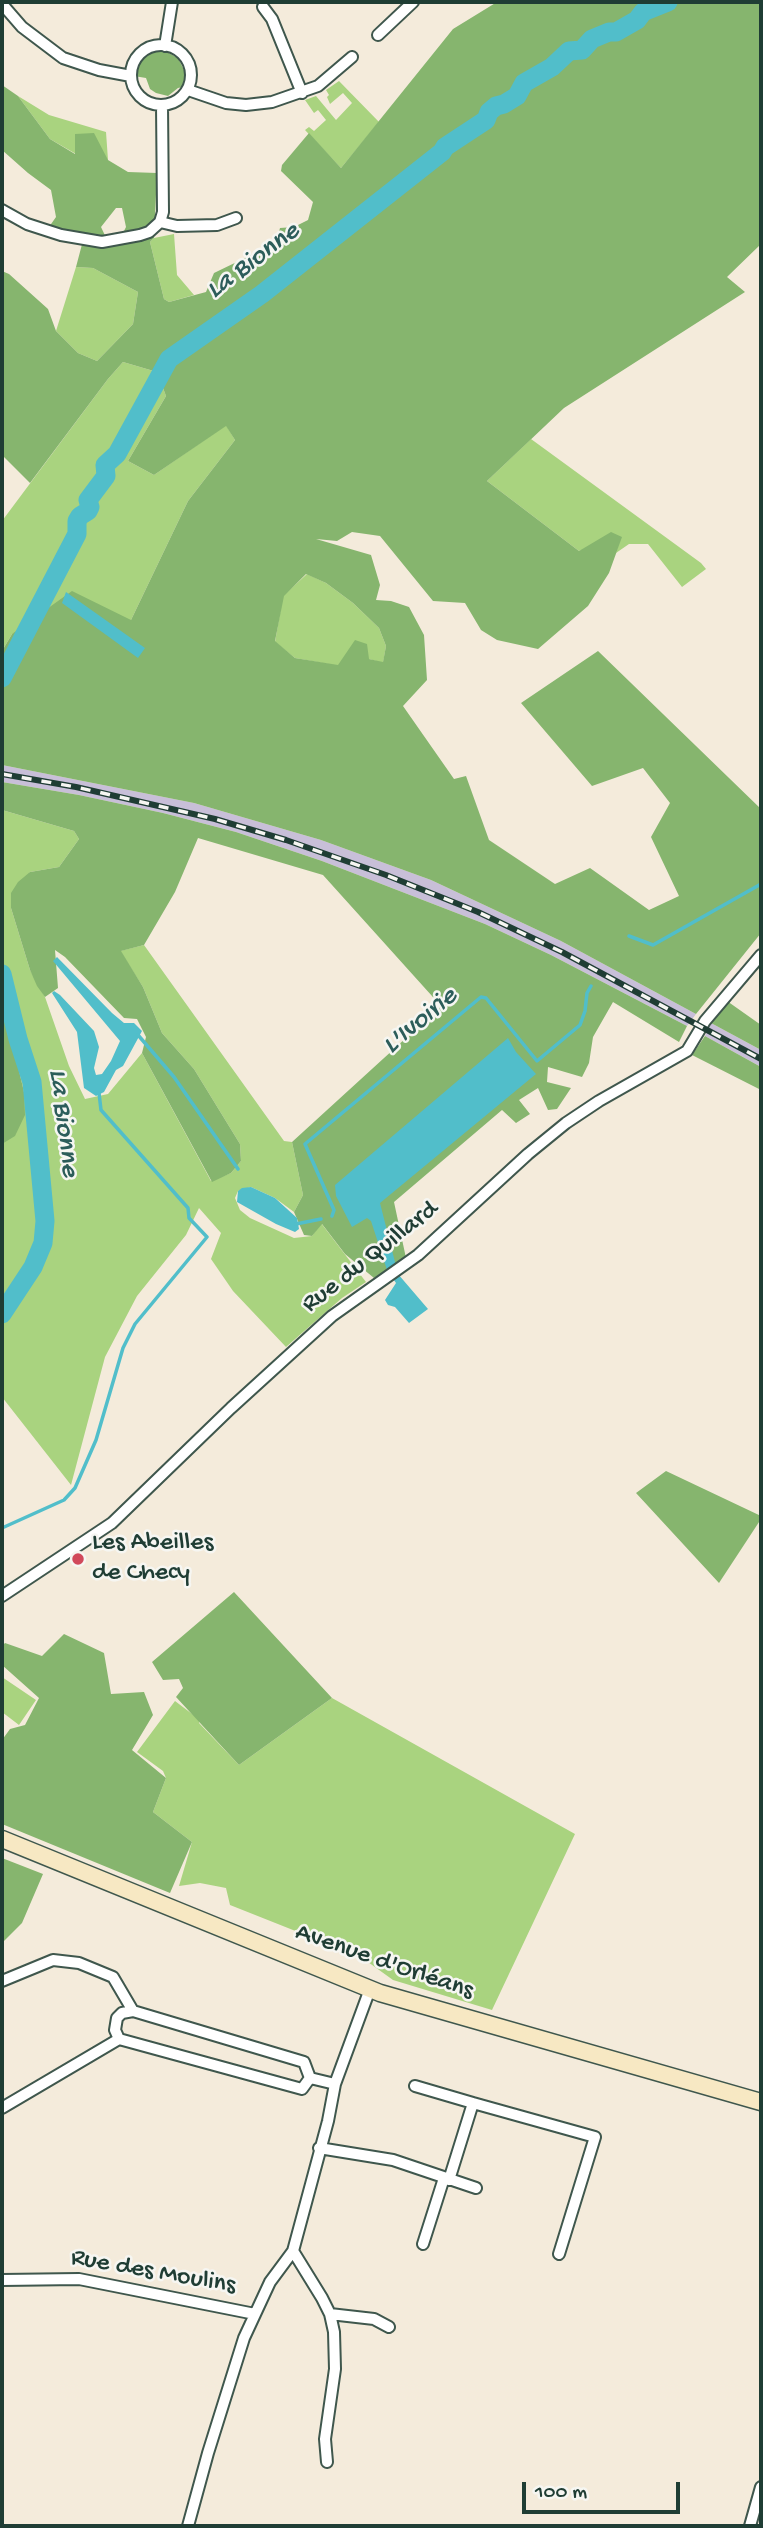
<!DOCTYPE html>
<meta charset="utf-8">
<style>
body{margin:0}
#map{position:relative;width:763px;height:2528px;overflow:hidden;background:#f4ebdb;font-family:"Gochi Hand",sans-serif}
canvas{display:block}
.frame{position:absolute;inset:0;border:4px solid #1f3d34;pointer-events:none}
.scale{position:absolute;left:522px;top:2482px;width:158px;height:32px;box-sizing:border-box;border:4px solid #1f3d34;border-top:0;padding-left:9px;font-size:21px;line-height:24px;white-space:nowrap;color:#1f3d34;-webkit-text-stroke:5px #f6f6f2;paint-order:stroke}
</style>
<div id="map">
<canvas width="763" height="2528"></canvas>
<div class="frame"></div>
<div class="scale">100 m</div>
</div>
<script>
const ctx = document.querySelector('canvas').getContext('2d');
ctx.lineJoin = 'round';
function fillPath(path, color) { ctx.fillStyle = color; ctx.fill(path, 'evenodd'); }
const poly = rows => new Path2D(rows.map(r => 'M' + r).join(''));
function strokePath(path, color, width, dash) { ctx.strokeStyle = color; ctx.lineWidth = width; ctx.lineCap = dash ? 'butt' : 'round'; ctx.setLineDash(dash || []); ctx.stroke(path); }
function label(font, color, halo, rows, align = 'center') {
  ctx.font = font + ' "Gochi Hand",sans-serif'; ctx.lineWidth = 5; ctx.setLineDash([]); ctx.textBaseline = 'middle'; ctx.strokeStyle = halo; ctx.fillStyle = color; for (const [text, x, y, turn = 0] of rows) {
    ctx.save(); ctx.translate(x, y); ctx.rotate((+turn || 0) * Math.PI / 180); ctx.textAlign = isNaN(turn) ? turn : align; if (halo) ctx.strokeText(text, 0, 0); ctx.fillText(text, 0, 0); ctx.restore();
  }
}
fillPath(poly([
 [2,765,194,803,321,840,431,880,561,941,696,1014,687,1026,551,955,485,924,322,861,236,832,163,813,79,795,2,782],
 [711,1023,761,1050,761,1067,705,1036]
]), '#c8bfd8');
fillPath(poly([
 [339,81,379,122,341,168,305,130,309,127,314,131,326,120,318,110,314,113,305,100,316,96,336,120,352,103,343,93,330,104,327,97,329,95,326,90],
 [18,96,49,115,106,132,108,160,76,154,50,139],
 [174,234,177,275,194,295,169,302,164,299,150,242,154,238],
 [76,267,93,268,138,292,133,324,97,361,78,353,56,331],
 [123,362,157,372,166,396,128,461,154,475,226,425,235,440,188,501,131,620,12,634,2,651,2,521,108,379],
 [531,439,701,563,706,569,682,587,648,544,629,544,616,553,621,537,579,551,487,481],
 [307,574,326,583,353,603,379,628,386,646,383,663,369,659,339,666,295,658,275,642,283,596],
 [2,810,74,831,79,839,59,867,30,872,11,908,30,970,45,997,69,1066,85,1099,108,1094,142,1053,211,1181,231,1173,241,1161,240,1144,194,1069,162,1033,143,987,120,951,144,945,284,1141,292,1142,303,1195,294,1212,275,1198,251,1187,238,1191,235,1198,240,1210,250,1218,294,1238,312,1236,321,1223,366,1282,342,1298,286,1347,233,1291,211,1259,221,1233,199,1208,186,1235,137,1296,105,1357,71,1485,2,1397,2,1095,24,1092,2,998],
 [2,1677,36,1700,19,1725,2,1712],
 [332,1698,575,1834,492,2010,393,1980,361,1957,230,1905,226,1888,200,1883,179,1886,192,1842,153,1812,166,1778,163,1771,137,1752,175,1701,200,1720,199,1723,239,1765]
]), '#a9d37f');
fillPath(poly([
 [497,2,761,2,761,244,727,277,745,292,564,408,487,481,579,551,611,532,622,537,609,573,588,606,538,649,497,640,481,630,465,603,433,601,380,536,352,532,337,541,316,539,371,555,380,585,376,600,391,601,409,607,424,635,427,680,403,706,454,779,466,776,489,840,555,884,590,868,649,910,679,896,651,837,670,803,643,768,592,786,521,703,598,651,761,809,761,933,696,1014,561,941,431,880,321,840,194,803,2,765,2,651,12,634,72,591,131,620,188,501,235,440,226,426,154,475,128,461,166,396,157,372,123,362,108,379,30,483,2,455,2,271,9,274,48,309,56,331,78,353,97,361,133,324,138,292,93,268,76,267,85,233,67,232,49,227,56,217,51,190,28,173,2,150,2,85,18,96,50,139,75,154,75,134,94,133,108,160,128,172,157,173,154,238,150,242,164,299,169,302,206,292,214,273,276,243,280,228,294,227,308,220,313,202,281,171,282,165,309,133,341,168,453,29],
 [116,208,122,208,126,227,122,235,109,244,101,227],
 [306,574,326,583,353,603,379,628,386,646,383,662,369,659,367,644,355,640,338,665,295,658,275,641,284,596],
 [163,50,178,58,186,74,183,87,178,88,168,96,156,93,150,89,146,78,134,76,140,60,146,54],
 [2,782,79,795,163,813,236,832,322,861,485,924,551,955,687,1026,679,1042,613,1002,593,1037,589,1063,582,1077,548,1067,547,1082,571,1088,557,1109,548,1110,538,1088,519,1100,530,1114,516,1123,502,1110,394,1202,406,1258,374,1278,345,1254,322,1224,312,1236,304,1235,294,1212,303,1195,292,1142,441,1006,323,875,198,838,175,892,144,945,121,951,143,987,162,1033,194,1069,240,1144,241,1161,231,1173,212,1182,142,1053,146,1037,137,1019,124,1018,65,957,55,950,58,988,45,997,37,986,30,970,11,908,11,893,18,882,30,872,59,867,79,839,74,831,2,810],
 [2,998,24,1092,25,1115,15,1136,2,1144],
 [727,1001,761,1025,761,1050,711,1023],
 [705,1036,761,1067,761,1090,692,1055],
 [666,1471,761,1516,761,1519,719,1583,636,1493],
 [234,1592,332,1698,239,1765,176,1697,183,1688,179,1679,163,1680,152,1662],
 [64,1634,104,1653,111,1694,144,1692,153,1715,132,1750,166,1778,153,1812,192,1842,170,1893,2,1824,2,1740,10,1729,25,1725,39,1698,2,1665,2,1646,5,1643,42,1656],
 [2,1858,43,1874,22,1923,2,1943]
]), '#86b56e');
fillPath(poly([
 [66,592,145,648,138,658,62,603],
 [57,957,112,1013,124,1023,134,1023,142,1031,123,1066,116,1070,104,1092,96,1096,84,1088,77,1032,52,993,54,991,60,995,94,1031,99,1047,94,1068,96,1075,102,1074,111,1061,120,1041,53,961],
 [508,1038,516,1052,536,1074,380,1203,398,1274,428,1309,409,1323,395,1307,388,1305,385,1300,396,1283,387,1270,371,1221,367,1218,352,1227,336,1196,335,1185],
 [251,1187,275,1198,297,1218,299,1229,295,1232,276,1224,237,1202,238,1191,242,1188]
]), '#51beca');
strokePath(poly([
 [629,936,653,945,761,884],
 [138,1035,174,1077,238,1169],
 [332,1216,334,1210,305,1144,481,997,486,998,537,1061,580,1025,585,1011,587,993,591,986],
 [296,1224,321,1219],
 [2,1528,64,1500,75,1488,96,1440,123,1348,135,1324,207,1237,189,1218,188,1208,101,1110,99,1093]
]), '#51beca', 3.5);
strokePath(poly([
 [2,678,77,534,77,521,80,516,88,511,90,507,88,500,106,476,105,465,117,454,169,359,262,294,442,152,445,147,486,120,489,112,496,106,504,104,517,96,524,83,552,67,569,51,582,50,592,39,609,32,616,32,637,20,643,12,668,2],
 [2,974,18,1039,32,1082,45,1221,43,1243,33,1267,2,1314]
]), '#51beca', 19);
const street = poly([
 [2,4,22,27,63,58,99,70,131,76],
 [263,7,272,19,302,93],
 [378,35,413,2],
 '131 75a30 30 0 1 1 60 0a30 30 0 1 1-60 0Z',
 [165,46,172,2],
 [188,90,226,103,246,105,272,102,318,86,352,57],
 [2,210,27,224,61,235,102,242,140,235,149,232,160,222,177,226,217,225,236,218],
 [160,222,163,212,162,105],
 [2,1596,112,1523,231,1408,332,1316,418,1255,528,1154,566,1123,599,1101,687,1051,705,1021,761,955],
 [2,1981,53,1960,79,1963,113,1977,133,2011],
 [119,2039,115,2030,117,2018,122,2013,133,2011,304,2062,310,2078],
 [310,2078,335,2084],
 [415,2086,473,2103,449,2180],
 [473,2103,595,2137,559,2254],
 [2,2108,119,2039,302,2089,310,2078],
 [319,2148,393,2160,476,2188],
 [423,2244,444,2178],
 [293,2251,322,2298,330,2314,334,2332,335,2369,325,2439,327,2462],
 [2,2280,79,2279,255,2314],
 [330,2314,374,2319,389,2327],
 [188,2526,208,2453,244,2338,270,2282,293,2251,328,2121,335,2084,370,1989],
 [750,2526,761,2487]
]);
const secondary = poly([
 [2,1839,380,1993,761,2102]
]);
strokePath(street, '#3f574d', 14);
strokePath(secondary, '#3f574d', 19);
strokePath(street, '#fff', 10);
strokePath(secondary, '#f7e8c3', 16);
const rail = poly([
 [2,774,76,787,215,819,286,840,386,875,478,912,562,952,761,1059]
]);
strokePath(rail, '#1f3d34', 6);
strokePath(rail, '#f6f6f2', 3.5, [10]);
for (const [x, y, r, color] of [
 [78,1559,7,"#d1495b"]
]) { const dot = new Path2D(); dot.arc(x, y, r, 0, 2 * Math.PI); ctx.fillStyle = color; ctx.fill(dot); strokePath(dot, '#f6f6f2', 2.5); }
label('26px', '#1f3d34', '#f6f6f2', [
 ["Rue du Quillard",371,1258,-38],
 ["Avenue d'Orléans",384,1963,19],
 ["Rue des Moulins",153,2273,10]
]);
label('26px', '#1f3d34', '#f6f6f2', [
 ["Les Abeilles",92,1544],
 ["de Checy",92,1574]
], 'left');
label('italic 28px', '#2c5d5a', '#f6f6f2', [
 ["La Bionne",254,262,-37],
 ["L'Ivoirie",421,1022,-40],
 ["La Bionne",62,1123,83]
]);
</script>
